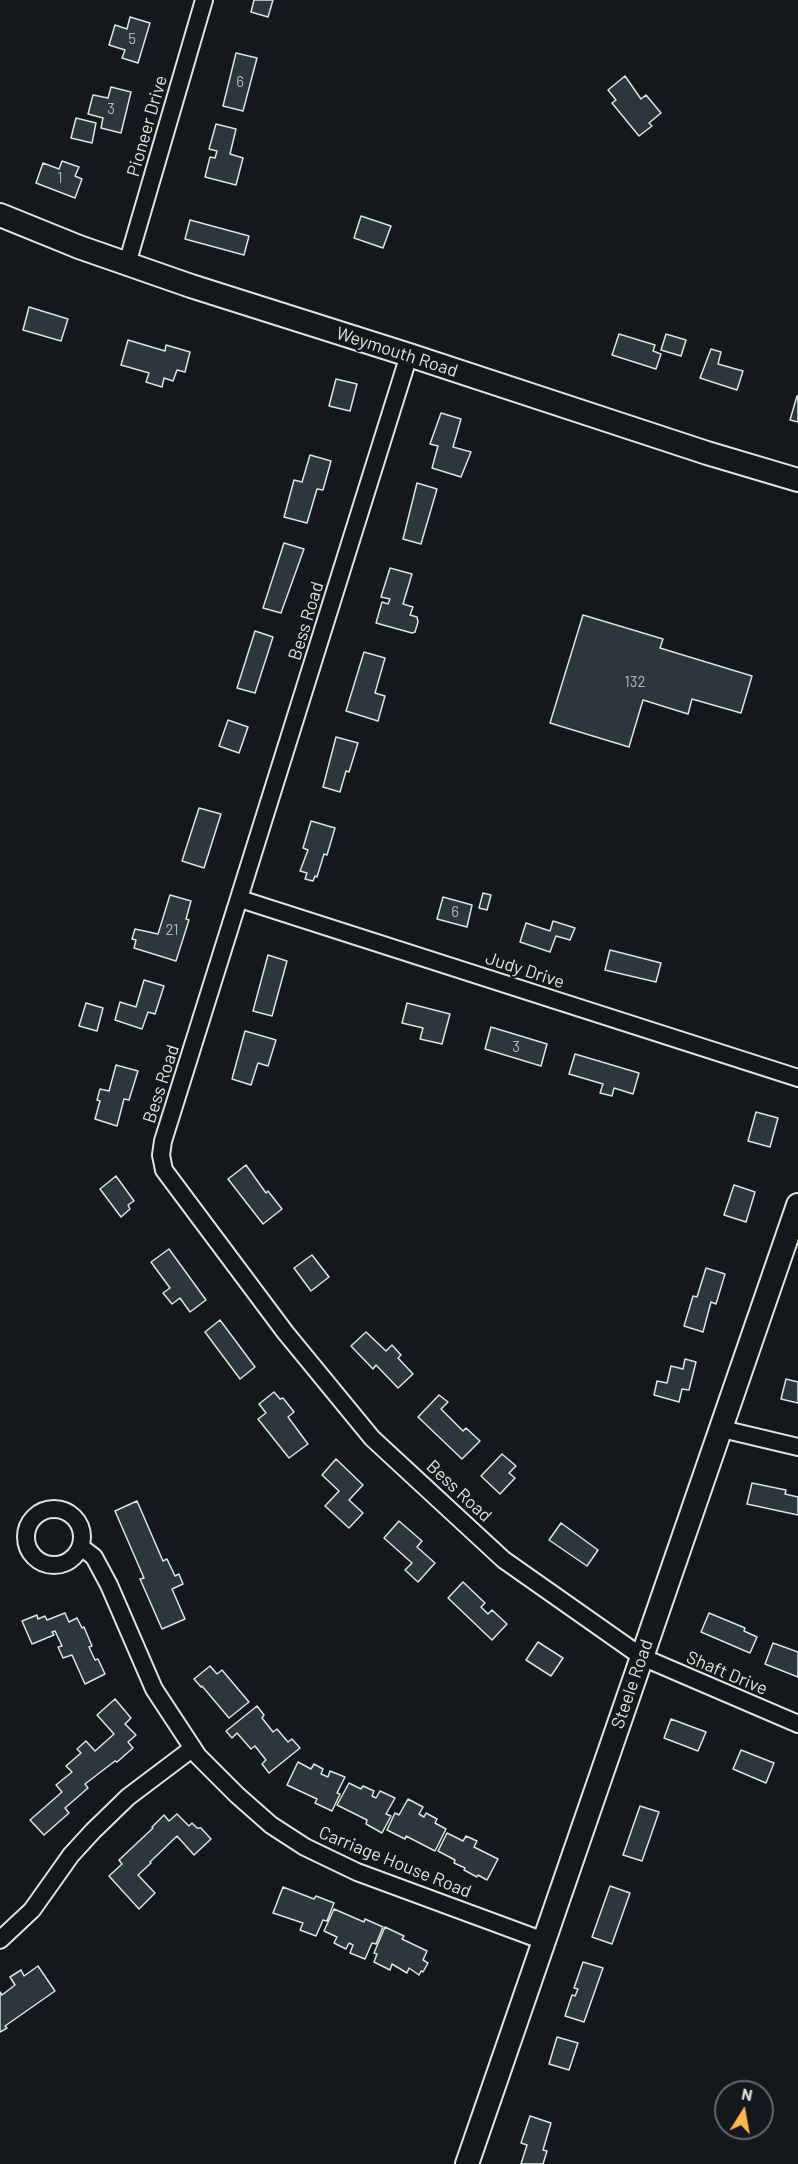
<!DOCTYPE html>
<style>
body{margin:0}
#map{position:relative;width:798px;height:2164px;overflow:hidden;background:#14181c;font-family:Barlow,sans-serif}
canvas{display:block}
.north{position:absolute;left:714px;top:2080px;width:60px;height:60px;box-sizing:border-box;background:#14181c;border:2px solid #626a69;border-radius:50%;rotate:11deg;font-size:16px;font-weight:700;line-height:24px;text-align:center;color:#d8e6dc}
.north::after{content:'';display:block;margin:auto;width:21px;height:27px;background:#ffb74d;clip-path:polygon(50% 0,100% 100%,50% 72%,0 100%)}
</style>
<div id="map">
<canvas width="798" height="2164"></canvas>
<div class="north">N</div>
</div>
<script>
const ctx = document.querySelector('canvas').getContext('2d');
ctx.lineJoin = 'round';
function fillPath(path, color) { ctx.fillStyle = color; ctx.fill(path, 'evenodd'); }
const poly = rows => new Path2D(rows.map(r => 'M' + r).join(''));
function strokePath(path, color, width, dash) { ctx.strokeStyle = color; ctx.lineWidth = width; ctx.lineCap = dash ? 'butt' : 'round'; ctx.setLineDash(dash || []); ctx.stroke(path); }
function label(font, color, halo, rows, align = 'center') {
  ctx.font = font + ' Barlow,sans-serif'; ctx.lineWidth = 4.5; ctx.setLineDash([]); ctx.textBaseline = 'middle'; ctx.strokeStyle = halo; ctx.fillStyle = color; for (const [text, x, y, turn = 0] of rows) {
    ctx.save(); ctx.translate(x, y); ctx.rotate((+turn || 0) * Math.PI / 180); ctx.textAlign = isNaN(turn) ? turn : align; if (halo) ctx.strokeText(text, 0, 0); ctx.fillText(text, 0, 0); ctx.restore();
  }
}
const building = poly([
 [254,0,273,0,268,17,251,12,254,0],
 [130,17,150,23,138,63,122,58,125,50,109,45,115,25,127,29,130,17],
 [236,53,257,58,243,111,223,106,236,53],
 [625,76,641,99,646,95,661,113,649,123,652,126,639,136,612,103,616,100,608,90,625,76],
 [111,87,131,92,121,133,101,128,103,118,88,114,93,95,108,98,111,87],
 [76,118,96,123,92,143,71,138,76,118],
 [216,124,236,129,230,154,243,158,236,185,205,177,210,157,215,158,217,151,209,149,216,124],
 [62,161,79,167,75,176,82,179,75,198,36,183,43,163,59,169,62,161],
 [361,216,391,226,383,248,354,238,361,216],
 [190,220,249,236,244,255,185,239,190,220],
 [29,307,68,319,61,341,23,330,29,307],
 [619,334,655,345,653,351,661,354,656,369,612,355,619,334],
 [666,334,686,340,681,356,661,350,666,334],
 [128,340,165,351,166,345,190,352,185,372,177,370,173,381,164,378,162,387,146,382,149,373,121,365,128,340],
 [711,349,721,352,718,364,743,371,737,390,700,378,711,349],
 [336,379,357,384,350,411,329,406,336,379],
 [797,396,798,396,798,422,790,420,797,396],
 [441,413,461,419,453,447,471,452,461,477,432,468,438,446,430,444,441,413],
 [310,455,331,461,323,490,317,489,307,523,284,517,294,480,302,482,310,455],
 [417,483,437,489,421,544,403,539,417,483],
 [284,543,304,549,281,613,263,608,284,543],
 [390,568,412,574,403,604,413,607,410,615,417,617,418,622,415,632,412,633,376,623,382,602,388,604,390,599,381,597,390,568],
 [583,615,663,639,660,648,752,676,741,713,692,699,688,714,643,700,629,747,550,723,583,615],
 [255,631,273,637,255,693,237,688,255,631],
 [364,652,385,658,375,693,385,696,378,721,346,711,364,652],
 [228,720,248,727,239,753,219,746,228,720],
 [336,737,358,743,349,772,346,771,340,792,323,787,336,737],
 [199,808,221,814,204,868,182,861,199,808],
 [311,821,335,828,327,855,324,854,317,877,315,876,313,881,305,879,307,873,300,871,308,850,303,848,311,821],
 [483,893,491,895,487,910,479,908,483,893],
 [170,895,191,901,186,919,189,920,176,961,134,948,136,940,132,939,135,929,158,934,170,895],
 [443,897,472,905,467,927,437,919,443,897],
 [553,921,575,928,570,940,556,936,550,952,520,942,526,923,550,931,553,921],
 [610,950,661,963,656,982,605,970,610,950],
 [268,955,287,961,272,1016,253,1011,268,955],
 [144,980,164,986,155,1014,148,1012,142,1029,115,1020,120,1002,136,1007,144,980],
 [86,1003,103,1008,97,1031,79,1026,86,1003],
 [407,1003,450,1014,442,1044,420,1039,423,1028,402,1023,407,1003],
 [491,1027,547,1044,541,1066,485,1049,491,1027],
 [245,1031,276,1040,268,1066,258,1063,251,1085,232,1079,245,1031],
 [575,1054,639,1073,633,1094,614,1088,612,1096,600,1093,603,1084,569,1074,575,1054],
 [116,1065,138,1071,129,1100,124,1099,117,1126,95,1119,100,1101,97,1100,100,1089,109,1091,116,1065],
 [756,1112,778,1118,770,1147,748,1141,756,1112],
 [246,1165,266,1193,268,1191,282,1209,263,1224,228,1179,246,1165],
 [116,1176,134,1201,128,1205,130,1209,121,1217,100,1189,116,1176],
 [734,1185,755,1192,746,1222,724,1215,734,1185],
 [169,1249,206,1300,190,1312,180,1298,172,1304,163,1293,170,1288,151,1262,169,1249],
 [312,1255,329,1277,311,1291,294,1268,312,1255],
 [706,1268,725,1274,716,1304,711,1302,703,1332,684,1326,693,1296,697,1297,706,1268],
 [220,1320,255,1367,240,1379,205,1332,220,1320],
 [366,1332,386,1351,392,1345,401,1355,398,1358,413,1374,398,1388,376,1365,373,1369,351,1346,366,1332],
 [685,1359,696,1362,689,1390,682,1389,679,1402,654,1395,657,1381,667,1383,671,1366,683,1369,685,1359],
 [786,1379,798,1382,798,1403,781,1399,786,1379],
 [274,1392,280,1399,283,1398,294,1412,288,1417,308,1444,289,1458,258,1419,266,1413,259,1404,274,1392],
 [439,1395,448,1402,441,1409,463,1431,466,1428,480,1441,462,1459,418,1417,439,1395],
 [502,1454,516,1466,509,1473,515,1478,500,1494,481,1476,502,1454],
 [336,1459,363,1485,349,1500,363,1513,349,1528,325,1506,339,1491,322,1475,336,1459],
 [752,1483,786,1490,785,1494,798,1497,798,1515,747,1504,752,1483],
 [137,1501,163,1561,167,1559,175,1576,179,1574,183,1584,172,1589,185,1619,162,1629,140,1579,144,1578,115,1511,137,1501],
 [399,1521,422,1541,417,1547,435,1563,418,1582,405,1570,412,1563,384,1538,399,1521],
 [561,1523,598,1550,587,1566,549,1540,561,1523],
 [463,1582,485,1603,481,1607,488,1614,492,1610,507,1624,492,1640,448,1598,463,1582],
 [65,1613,69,1622,77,1618,82,1628,84,1627,92,1646,89,1647,95,1660,98,1659,105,1674,85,1684,72,1655,63,1658,58,1647,62,1646,55,1631,52,1632,54,1635,32,1644,22,1621,37,1615,38,1619,45,1616,47,1620,65,1613],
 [709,1613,745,1628,744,1631,757,1637,750,1653,701,1632,709,1613],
 [538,1642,563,1658,551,1676,526,1660,538,1642],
 [773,1643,798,1652,798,1677,765,1664,773,1643],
 [210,1666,217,1674,222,1670,249,1702,229,1718,202,1686,201,1687,194,1679,210,1666],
 [115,1699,131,1718,125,1724,136,1735,128,1742,133,1748,117,1762,115,1761,85,1784,88,1788,65,1808,69,1813,44,1835,30,1820,62,1792,56,1785,72,1772,66,1766,81,1753,77,1749,86,1741,95,1751,114,1734,97,1715,115,1699],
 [257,1706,264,1715,262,1718,273,1732,277,1729,288,1742,292,1739,300,1748,269,1773,262,1764,266,1760,255,1746,251,1749,237,1733,232,1738,226,1731,257,1706],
 [671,1719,706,1732,698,1751,664,1738,671,1719],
 [741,1750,774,1763,766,1783,733,1769,741,1750],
 [298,1762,311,1769,314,1764,323,1769,321,1774,328,1777,330,1771,345,1777,337,1793,340,1794,332,1811,315,1803,317,1799,287,1785,298,1762],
 [349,1783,361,1789,363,1786,374,1791,372,1796,376,1798,380,1791,395,1798,386,1814,391,1816,382,1833,366,1824,367,1820,337,1805,349,1783],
 [408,1799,423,1807,419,1814,424,1817,426,1813,437,1819,435,1823,446,1829,435,1851,406,1836,405,1839,387,1830,395,1813,399,1815,408,1799],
 [640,1806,659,1812,642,1861,623,1855,640,1806],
 [177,1814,189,1826,192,1823,197,1828,201,1828,211,1839,194,1855,177,1836,150,1862,151,1863,138,1875,155,1893,139,1909,109,1876,122,1864,119,1860,153,1828,152,1827,164,1815,169,1821,177,1814],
 [447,1833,463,1841,466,1836,477,1841,474,1847,498,1859,487,1880,478,1875,477,1877,464,1870,465,1868,454,1863,455,1860,438,1851,447,1833],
 [610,1886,630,1893,612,1944,592,1937,610,1886],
 [283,1887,314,1899,316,1896,334,1903,327,1921,323,1920,316,1936,300,1930,303,1923,273,1913,283,1887],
 [334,1909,364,1922,365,1919,383,1927,376,1944,372,1943,365,1959,350,1953,353,1945,349,1943,346,1949,334,1943,337,1937,324,1931,334,1909],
 [385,1927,404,1936,402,1939,427,1951,423,1960,428,1963,423,1972,421,1971,419,1975,409,1968,407,1973,392,1964,390,1970,374,1962,377,1954,374,1953,385,1927],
 [583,1962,603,1968,584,2022,565,2016,572,1995,575,1996,578,1989,574,1988,583,1962],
 [38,1966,55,1991,5,2026,7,2028,0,2032,0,1992,2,1995,15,1985,10,1977,21,1970,24,1976,38,1966],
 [557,2037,578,2043,569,2070,549,2064,557,2037],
 [530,2116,551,2123,543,2150,547,2151,543,2164,521,2164,527,2145,521,2143,530,2116]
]);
fillPath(building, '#2c363c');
strokePath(building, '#d8e6dc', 1.5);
const street = poly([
 [127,264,204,0],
 [409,355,163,1141,161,1155,164,1170,285,1332,372,1438,504,1560,642,1657,798,1724],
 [240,899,798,1078],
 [722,1429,798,1447],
 '26 1537a28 28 0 1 1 56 0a28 28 0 1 1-56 0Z',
 [81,1547,94,1557,109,1585,154,1689,198,1756,237,1795,271,1825,305,1847,357,1872,544,1941],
 [0,1940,32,1910,71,1855,93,1831,128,1797,193,1748]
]);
const secondary = poly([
 [0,215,79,247,191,286,409,355,707,453,798,480],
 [467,2164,798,1205]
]);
strokePath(street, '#d8e6dc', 20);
strokePath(secondary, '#d8e6dc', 26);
strokePath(street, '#14181c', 16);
strokePath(secondary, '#14181c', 22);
label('15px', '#adbab4', null, [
 ["5",132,39],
 ["6",240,82],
 ["3",111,109],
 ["1",60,178],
 ["132",635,682],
 ["6",455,912],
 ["21",172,930],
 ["3",516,1047]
]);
label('18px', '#d8e6dc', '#14181c', [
 ["Pioneer Drive",147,126,-74],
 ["Weymouth Road",397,352,18],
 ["Bess Road",306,621,-73],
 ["Judy Drive",525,970,18],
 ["Bess Road",161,1084,-72],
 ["Bess Road",459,1491,43],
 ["Shaft Drive",727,1673,23],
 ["Steele Road",632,1684,-71],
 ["Carriage House Road",395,1862,22]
]);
</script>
